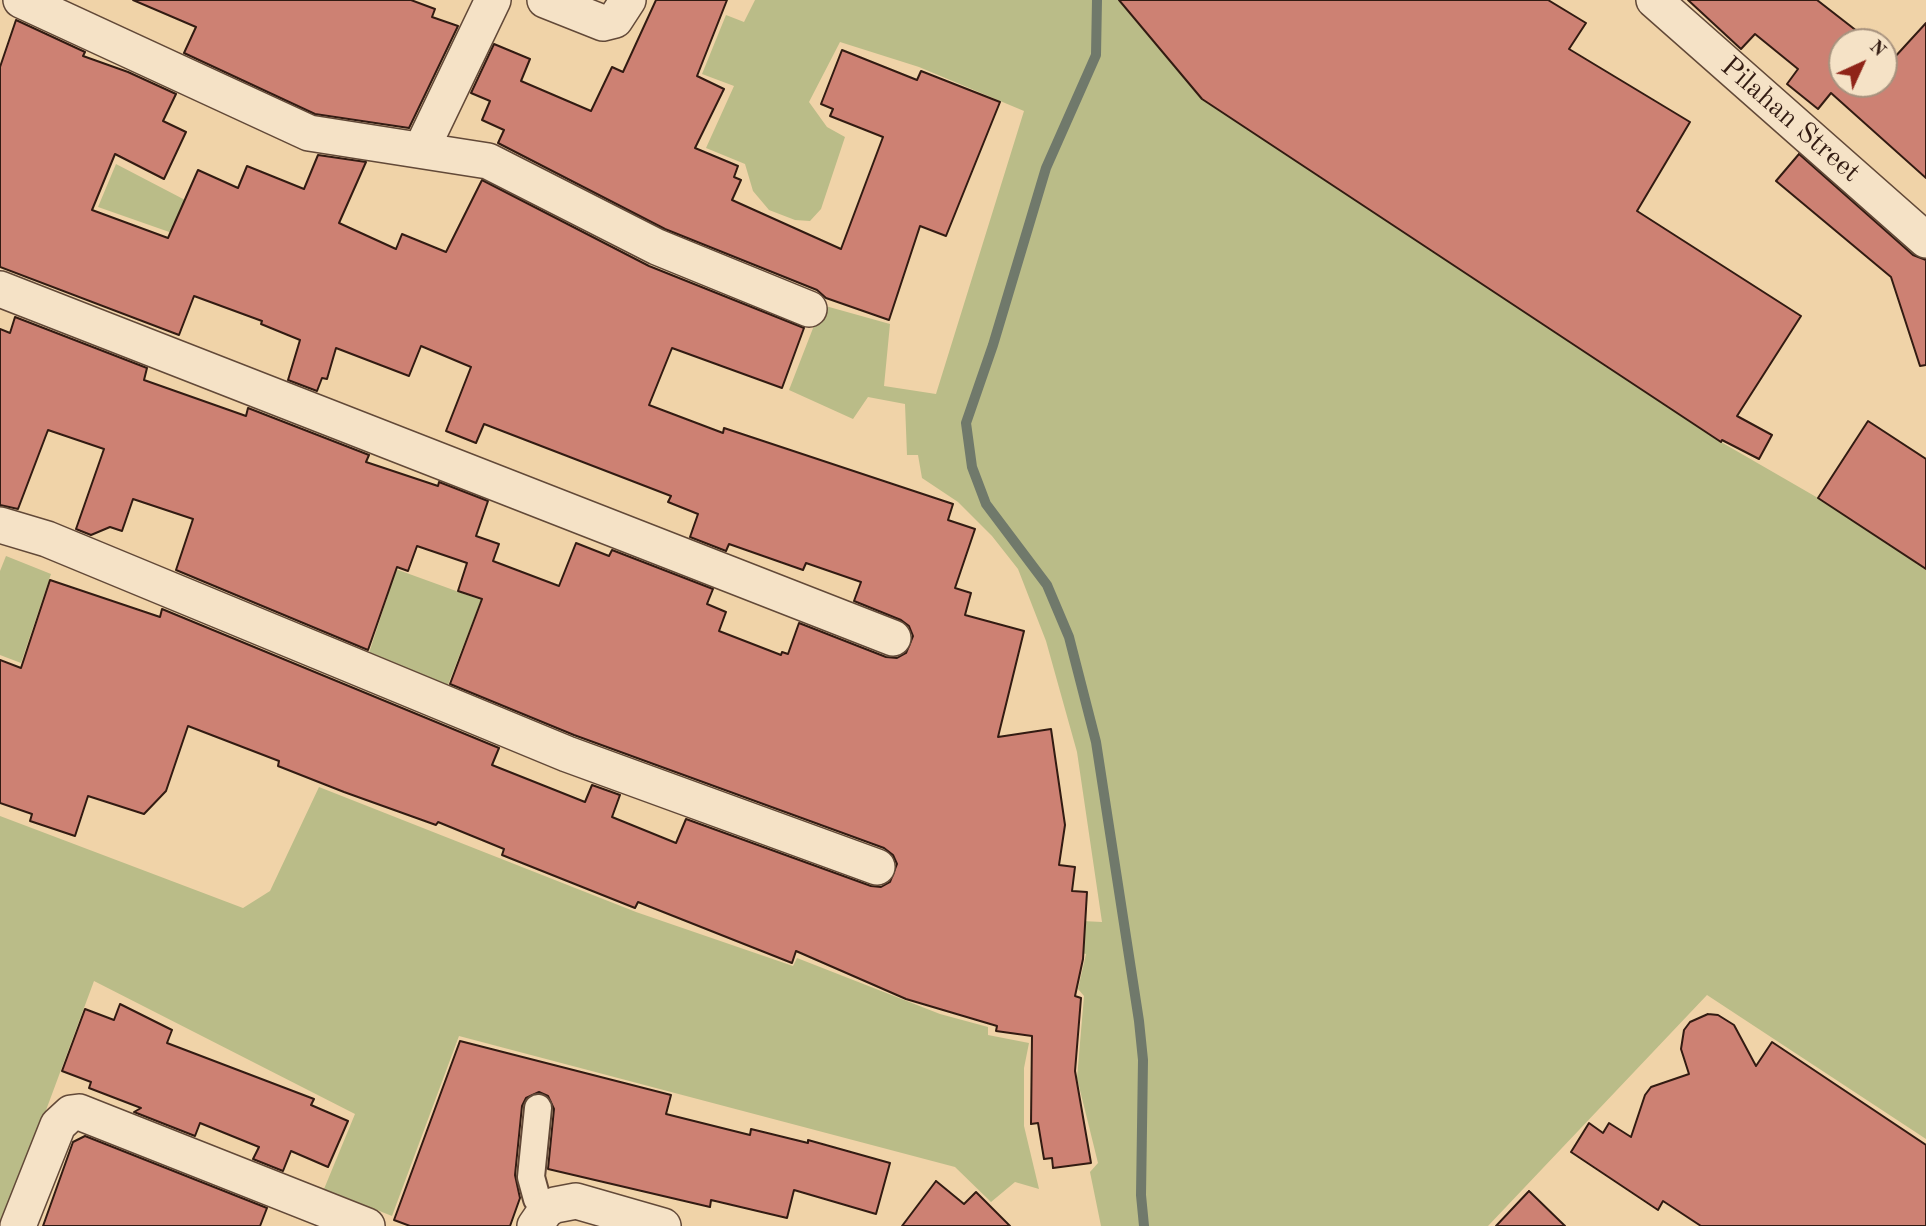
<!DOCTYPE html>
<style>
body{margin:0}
#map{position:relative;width:1926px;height:1226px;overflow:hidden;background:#f0d3a8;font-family:"Old Standard TT",serif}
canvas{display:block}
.north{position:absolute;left:1828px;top:28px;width:70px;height:70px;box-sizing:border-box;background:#f5e2c6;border:2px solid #a7927e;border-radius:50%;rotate:45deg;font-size:19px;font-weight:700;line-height:28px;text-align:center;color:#321b12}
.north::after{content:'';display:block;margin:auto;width:24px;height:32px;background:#8f2418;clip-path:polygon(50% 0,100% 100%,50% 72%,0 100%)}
</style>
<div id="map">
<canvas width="1926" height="1226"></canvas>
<div class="north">N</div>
</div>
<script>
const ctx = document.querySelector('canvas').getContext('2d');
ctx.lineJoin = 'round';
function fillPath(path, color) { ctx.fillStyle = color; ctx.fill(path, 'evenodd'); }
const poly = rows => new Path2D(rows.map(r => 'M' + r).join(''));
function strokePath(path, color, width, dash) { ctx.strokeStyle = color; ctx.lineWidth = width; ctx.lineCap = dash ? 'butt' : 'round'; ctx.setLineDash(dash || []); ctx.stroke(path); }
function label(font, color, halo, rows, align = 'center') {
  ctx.font = font + ' "Old Standard TT",serif'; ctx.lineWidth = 5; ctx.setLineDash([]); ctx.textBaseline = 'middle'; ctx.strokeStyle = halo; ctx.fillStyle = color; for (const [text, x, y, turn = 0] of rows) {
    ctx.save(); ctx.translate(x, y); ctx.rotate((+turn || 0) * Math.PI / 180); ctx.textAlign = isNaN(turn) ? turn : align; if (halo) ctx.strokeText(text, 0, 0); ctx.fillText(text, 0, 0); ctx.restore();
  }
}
fillPath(poly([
 [755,0,1132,0,1130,14,1202,99,1721,442,1818,498,1926,569,1926,1139,1707,995,1488,1226,1101,1226,1090,1172,1098,1163,1077,1078,1084,996,1078,989,1086,954,1057,947,1062,920,1102,922,1077,752,1046,641,1018,569,992,536,958,502,922,478,918,455,907,455,905,404,868,397,853,419,789,390,822,305,890,324,884,386,936,394,1024,111,919,67,840,42,809,102,827,127,845,137,821,209,810,221,795,220,769,210,753,191,745,164,706,148,734,86,702,74,726,15,744,22],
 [116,164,187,201,252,261,98,207],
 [6,556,51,574,21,663,0,655,0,571],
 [390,567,481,600,444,695,367,659,388,595,382,593],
 [319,787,636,912,793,966,797,958,940,1014,988,1027,988,1035,1029,1043,1024,1068,1024,1126,1039,1189,1015,1182,991,1202,955,1167,459,1036,392,1216,324,1189,355,1114,94,981,3,1226,0,1226,0,816,243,908,270,891]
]), '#babc88');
strokePath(poly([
 [1097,0,1096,55,1046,168,993,345,966,423,972,467,986,504,1047,585,1069,637,1096,742,1139,1021,1143,1060,1141,1195,1144,1226]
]), '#70796b', 10);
const building = poly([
 [133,0,411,0,435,9,432,17,458,26,409,128,315,114,184,53,196,27,133,0],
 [656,0,727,0,697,76,724,89,695,148,738,166,734,177,741,180,732,200,841,249,883,137,830,116,833,109,821,104,842,50,917,80,921,71,1000,102,946,236,920,226,889,320,826,298,817,290,665,229,498,143,504,130,482,120,490,101,471,93,494,44,530,59,521,81,591,111,612,67,623,72,656,0],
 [1119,0,1548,0,1586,23,1569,49,1690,122,1637,211,1801,316,1737,416,1772,435,1759,459,1722,440,1721,442,1202,99,1119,0],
 [1688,0,1817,0,1871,42,1842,42,1842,84,1884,84,1884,53,1893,59,1926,23,1926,178,1831,93,1818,109,1787,84,1798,69,1755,34,1741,49,1688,0],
 [16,20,85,52,83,56,128,72,176,94,163,121,186,132,164,179,115,154,92,210,168,238,198,170,238,188,247,166,304,189,318,155,366,162,339,223,396,249,402,234,446,252,482,180,649,266,804,328,782,388,672,348,649,405,723,433,724,428,953,504,948,520,975,529,955,588,971,593,965,615,1024,631,998,737,1051,729,1065,825,1059,865,1075,867,1072,891,1087,892,1083,959,1075,996,1081,998,1075,1071,1091,1163,1053,1168,1052,1158,1044,1159,1038,1123,1031,1124,1032,1036,996,1031,997,1026,906,999,796,951,792,963,638,902,635,908,502,855,504,849,438,822,436,825,344,792,278,766,279,761,188,726,166,791,144,814,88,796,75,836,30,821,32,814,0,803,0,660,21,668,50,580,160,617,162,609,499,748,492,765,585,802,592,785,620,795,612,817,676,843,686,819,871,886,881,887,890,882,897,864,893,855,884,848,574,735,450,684,482,599,458,591,467,563,417,546,408,571,397,567,368,650,176,570,193,519,133,499,122,531,110,527,91,535,76,529,104,449,48,430,18,509,0,505,0,329,10,333,15,317,147,368,144,380,246,416,248,408,369,455,366,462,438,486,439,482,488,501,476,536,499,544,493,561,559,586,576,543,609,556,612,550,713,589,707,604,726,612,719,631,781,655,782,652,788,654,799,623,886,657,897,658,906,653,913,636,909,626,901,620,854,601,861,582,806,563,803,570,729,544,726,551,690,537,698,514,668,502,671,496,484,424,476,443,446,431,471,367,421,346,409,376,336,348,327,379,322,378,317,391,288,380,300,340,261,324,262,321,194,296,179,335,0,267,0,67,16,20],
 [1799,154,1913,255,1926,260,1926,365,1920,366,1891,277,1776,181,1799,154],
 [1868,421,1926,459,1926,569,1818,498,1868,421],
 [120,1004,172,1030,167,1043,314,1099,311,1105,348,1121,328,1167,291,1151,283,1171,253,1159,259,1147,200,1123,195,1136,134,1112,141,1108,89,1088,91,1082,62,1071,85,1009,114,1020,120,1004],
 [1708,1014,1718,1015,1734,1025,1756,1066,1772,1042,1926,1145,1926,1226,1701,1226,1663,1201,1658,1210,1571,1152,1589,1123,1603,1133,1609,1123,1631,1137,1645,1095,1651,1087,1689,1074,1681,1049,1684,1030,1690,1022,1708,1014],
 [460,1041,671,1095,666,1114,750,1135,751,1129,808,1143,808,1140,890,1163,876,1214,794,1190,787,1218,711,1200,710,1207,548,1169,554,1109,548,1096,539,1092,526,1098,522,1106,515,1175,520,1198,510,1226,410,1226,394,1220,460,1041],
 [85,1136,267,1208,260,1226,43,1226,73,1142,85,1136],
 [936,1181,964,1204,976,1192,1010,1226,902,1226,936,1181],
 [1529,1191,1565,1226,1496,1226,1529,1191]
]);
fillPath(building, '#cd8173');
strokePath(building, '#321b12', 2);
const pedestrian = poly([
 [538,1108,531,1177,537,1199,546,1210]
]);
const minor = poly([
 [21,0,309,133,488,161,657,247,809,309],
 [545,0,603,23,615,20,628,0],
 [1654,0,1926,240],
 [422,148,493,0],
 [0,289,893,638],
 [0,525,47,539,567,754,877,867],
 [18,1226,58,1125,71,1113,79,1112,367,1226],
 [535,1226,546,1210,555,1205,576,1201,663,1226]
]);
strokePath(pedestrian, '#624938', 30);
strokePath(minor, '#624938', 38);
strokePath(pedestrian, '#f5e2c6', 26);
strokePath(minor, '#f5e2c6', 35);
label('28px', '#321b12', '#f5e2c6', [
 ["Pilahan Street",1790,120,41]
]);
</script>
